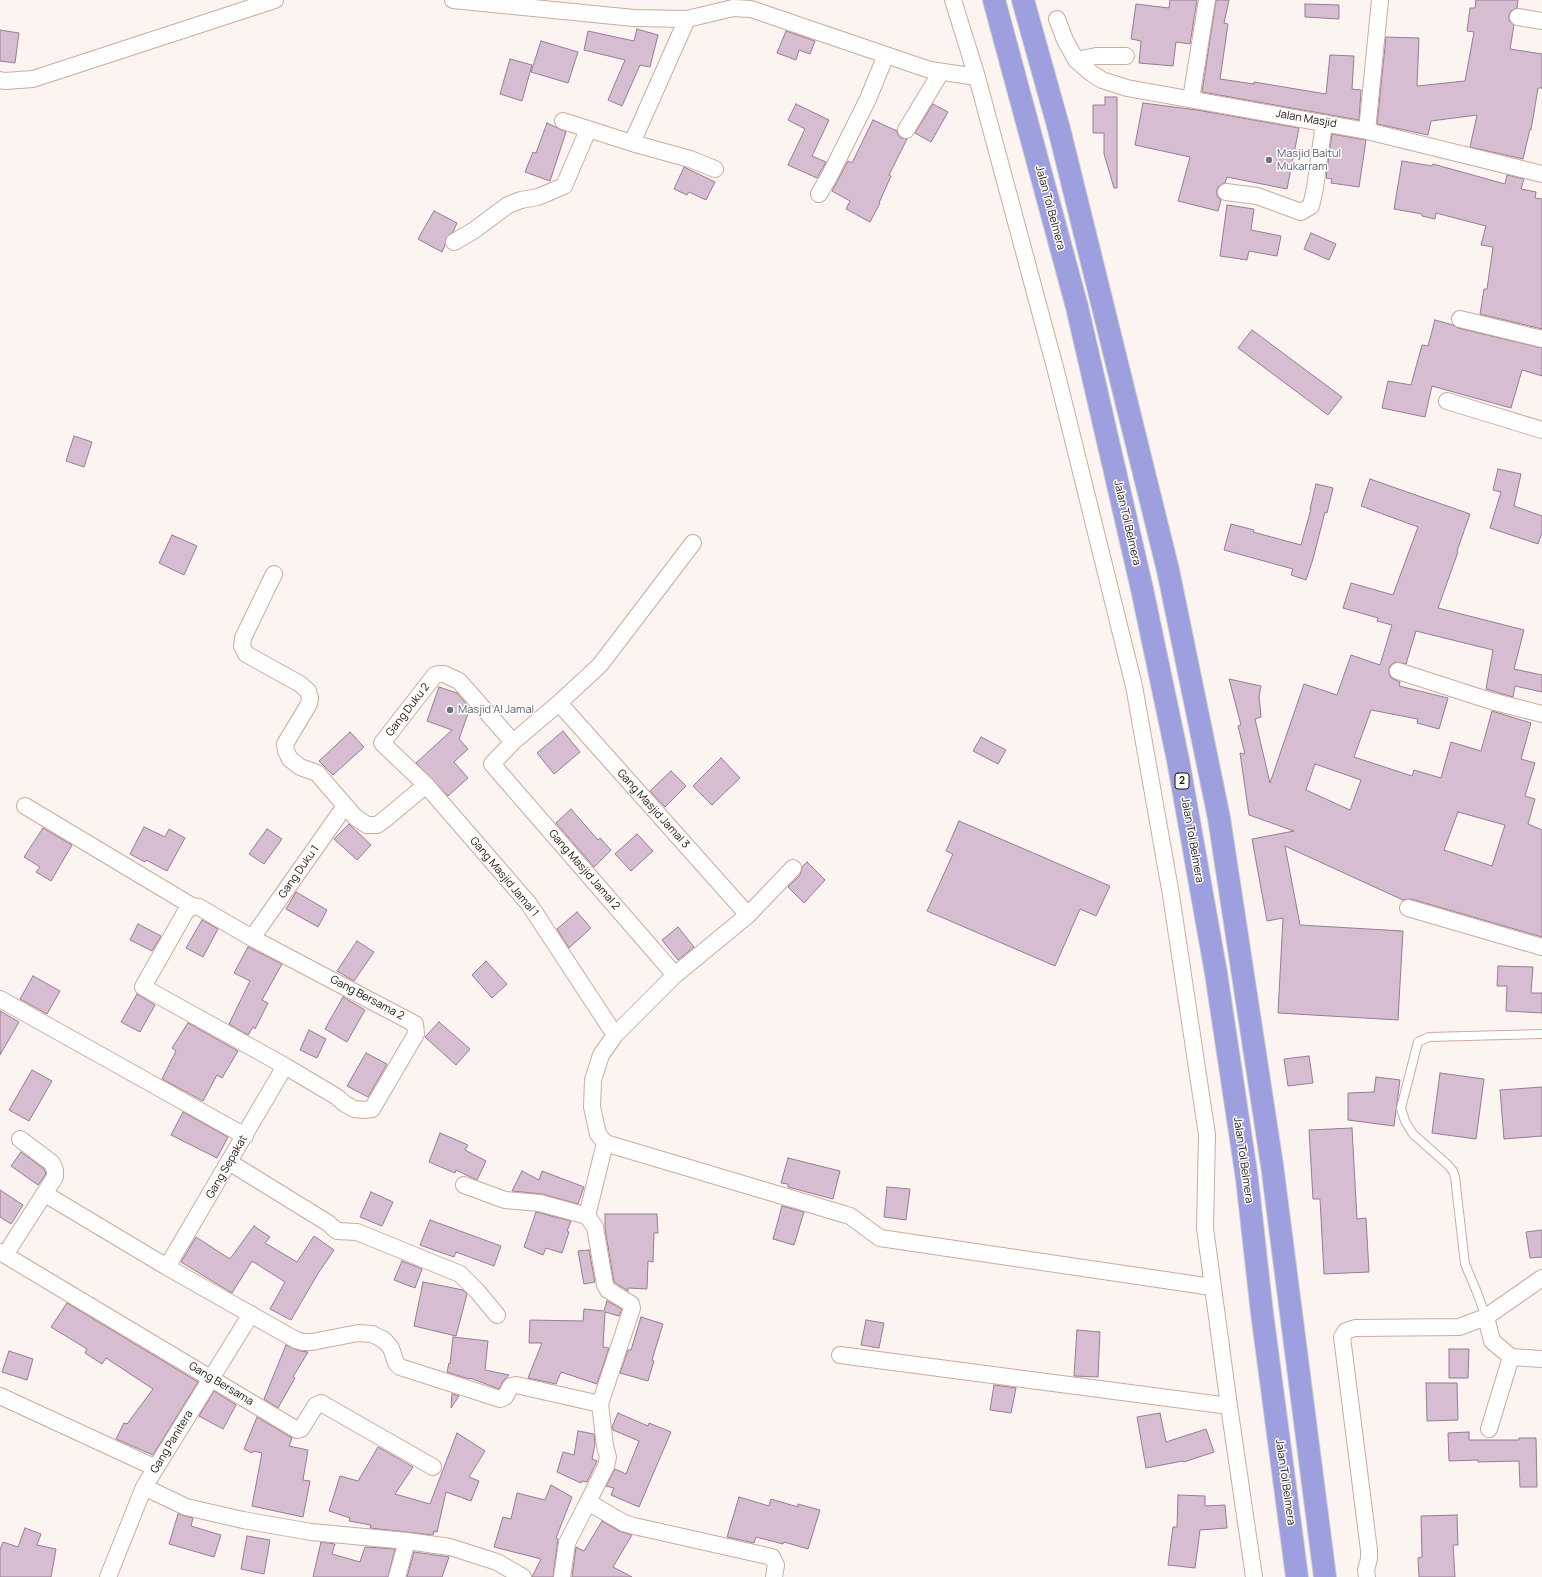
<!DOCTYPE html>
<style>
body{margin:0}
canvas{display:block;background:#fcf4f1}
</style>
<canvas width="1542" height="1577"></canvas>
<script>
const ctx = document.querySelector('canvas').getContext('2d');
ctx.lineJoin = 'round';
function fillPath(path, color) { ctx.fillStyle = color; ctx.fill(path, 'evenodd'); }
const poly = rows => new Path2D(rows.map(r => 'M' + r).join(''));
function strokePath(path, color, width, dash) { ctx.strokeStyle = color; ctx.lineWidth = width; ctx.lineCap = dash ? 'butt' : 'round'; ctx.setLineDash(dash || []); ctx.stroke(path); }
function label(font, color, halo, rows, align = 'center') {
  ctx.font = font + ' Manrope,sans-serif'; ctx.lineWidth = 3; ctx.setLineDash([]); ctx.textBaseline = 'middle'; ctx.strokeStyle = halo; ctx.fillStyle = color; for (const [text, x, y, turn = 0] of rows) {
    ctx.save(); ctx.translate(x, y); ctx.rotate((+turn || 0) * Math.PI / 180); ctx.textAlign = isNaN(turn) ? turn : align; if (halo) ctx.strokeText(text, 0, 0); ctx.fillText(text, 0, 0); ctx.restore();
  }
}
const building = poly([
 [1170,0,1197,0,1190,44,1176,42,1173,66,1139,63,1141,41,1131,39,1136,4,1169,8,1170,0],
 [1216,0,1229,0,1224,23,1228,24,1220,79,1254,84,1254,82,1326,94,1330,55,1354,56,1352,89,1361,90,1359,120,1202,92,1216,0],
 [1476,0,1518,0,1517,8,1511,11,1509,15,1509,21,1514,25,1510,49,1542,54,1542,88,1538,88,1531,130,1530,129,1523,159,1470,147,1477,115,1431,121,1428,135,1377,124,1386,37,1419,38,1417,86,1465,81,1474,32,1467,31,1470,8,1475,8,1476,0],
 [1305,4,1339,5,1339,19,1305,17,1305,4],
 [637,29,658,35,650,67,640,65,622,106,608,100,625,60,584,50,588,31,634,41,637,29],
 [0,30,19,33,15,63,0,61,0,30],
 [786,31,815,41,810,54,799,50,796,60,777,53,786,31],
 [541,41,578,52,568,83,531,72,541,41],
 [510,59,532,65,522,101,500,94,510,59],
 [1105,97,1117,97,1117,188,1114,188,1104,154,1104,133,1093,133,1093,105,1105,105,1105,97],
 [1143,103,1197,110,1299,128,1287,189,1227,177,1225,183,1219,186,1217,190,1217,196,1221,200,1218,211,1178,201,1190,157,1135,145,1143,103],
 [796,104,829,120,812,156,826,162,817,178,788,165,805,129,788,120,796,104],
 [933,104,948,112,931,142,915,133,933,104],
 [873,120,897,131,898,135,901,138,907,139,889,175,891,176,879,203,880,203,870,222,846,209,850,201,832,191,848,161,852,163,873,120],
 [547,123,566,132,550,181,525,172,533,152,536,153,547,123],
 [1332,134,1366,140,1359,187,1331,183,1332,179,1326,178,1332,134],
 [1402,161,1432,166,1433,164,1505,184,1507,175,1524,179,1521,189,1536,192,1535,198,1542,199,1542,329,1480,314,1484,289,1487,289,1493,247,1481,245,1486,226,1436,213,1435,219,1422,216,1422,214,1394,209,1402,161],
 [684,167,715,182,706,200,689,192,687,195,674,189,684,167],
 [1227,205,1254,209,1251,230,1281,236,1277,256,1249,251,1247,260,1220,256,1227,205],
 [434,211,457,223,453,232,446,238,445,245,442,252,418,239,434,211],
 [1311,233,1336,244,1329,260,1304,249,1311,233],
 [1435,320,1453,325,1458,328,1542,348,1542,376,1522,370,1511,408,1432,386,1425,417,1382,408,1388,381,1411,385,1422,345,1428,346,1435,320],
 [1252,330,1342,397,1328,415,1238,348,1252,330],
 [74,436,92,442,84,467,66,461,74,436],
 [1498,469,1521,474,1514,506,1542,516,1542,533,1538,544,1490,528,1501,492,1493,490,1498,469],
 [1370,479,1470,514,1457,551,1458,552,1438,608,1524,630,1514,669,1542,675,1542,692,1515,686,1513,697,1486,689,1493,650,1416,631,1406,664,1396,662,1392,664,1389,668,1389,673,1391,678,1400,682,1399,686,1448,698,1439,729,1417,723,1418,719,1371,710,1354,757,1412,776,1414,770,1441,778,1451,742,1481,751,1492,711,1531,723,1521,759,1535,763,1525,796,1535,799,1528,824,1542,830,1542,937,1411,899,1403,900,1285,846,1300,925,1403,931,1398,1020,1278,1013,1283,918,1267,921,1252,839,1294,831,1249,815,1240,753,1245,754,1238,726,1241,725,1229,679,1261,686,1259,696,1261,717,1255,719,1270,783,1304,684,1337,695,1351,655,1380,665,1392,625,1377,621,1378,618,1343,608,1351,583,1393,595,1418,527,1361,506,1370,479],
 [1315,764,1361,780,1350,810,1306,790,1315,764],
 [1458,812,1505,825,1492,866,1444,850,1458,812],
 [1316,484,1333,488,1327,513,1325,512,1313,559,1306,580,1291,575,1293,569,1224,550,1231,524,1254,530,1253,532,1301,545,1311,509,1310,509,1316,484],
 [172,535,197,546,184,575,159,563,172,535],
 [439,687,457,693,470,708,459,739,468,749,454,762,468,778,448,796,416,763,452,730,427,721,439,687],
 [563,731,580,752,554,774,537,753,563,731],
 [350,732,364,747,333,775,319,761,350,732],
 [981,737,1006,750,998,764,973,751,981,737],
 [721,758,740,778,712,805,693,786,721,758],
 [671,771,686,786,665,807,650,791,671,771],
 [571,809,598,840,600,838,611,850,594,867,556,823,571,809],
 [959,821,1110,886,1096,916,1080,909,1055,966,927,911,953,854,946,851,959,821],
 [349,824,371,845,357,860,334,839,349,824],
 [144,827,165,837,169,829,185,838,167,871,146,860,145,862,130,854,144,827],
 [43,828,72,845,51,881,36,872,40,867,24,857,43,828],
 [267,829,282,839,264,864,249,854,267,829],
 [637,834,653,851,631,871,615,854,637,834],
 [807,862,825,880,804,903,788,887,800,875,802,867,807,862],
 [296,892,327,910,318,927,286,909,296,892],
 [577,912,591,928,569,948,557,929,577,912],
 [202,920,218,929,203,957,186,948,202,920],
 [138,924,161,936,152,951,130,940,138,924],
 [678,927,694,947,678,960,662,940,678,927],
 [357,941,374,952,354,981,337,971,357,941],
 [248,947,282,964,262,1000,268,1003,255,1029,253,1027,248,1035,229,1024,250,981,234,973,248,947],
 [486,961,507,984,492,998,472,975,486,961],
 [1498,966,1533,967,1531,993,1542,993,1542,1013,1506,1011,1507,986,1497,986,1498,966],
 [33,976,60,991,47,1014,20,999,33,976],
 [137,994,155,1005,140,1032,121,1022,137,994],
 [343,997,365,1010,347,1042,325,1029,343,997],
 [0,1011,19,1022,0,1055,0,1011],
 [439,1022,470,1049,456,1065,425,1037,439,1022],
 [188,1023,238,1051,222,1078,217,1075,203,1101,162,1079,176,1051,172,1048,188,1023],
 [309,1030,326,1039,317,1058,300,1050,309,1030],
 [366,1053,387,1064,368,1097,347,1086,366,1053],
 [1309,1056,1313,1083,1288,1086,1284,1059,1309,1056],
 [32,1070,52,1081,29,1121,9,1110,32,1070],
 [1440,1073,1484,1079,1476,1139,1432,1133,1440,1073],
 [1376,1077,1400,1080,1394,1126,1348,1120,1348,1093,1374,1092,1376,1077],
 [1542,1087,1542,1136,1504,1139,1500,1090,1542,1087],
 [183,1112,228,1137,217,1158,171,1135,183,1112],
 [1352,1128,1357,1219,1366,1218,1369,1272,1324,1274,1320,1199,1313,1199,1309,1130,1352,1128],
 [440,1133,468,1145,465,1150,486,1161,477,1180,456,1170,455,1173,429,1162,440,1133],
 [21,1152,44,1169,46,1174,38,1185,11,1166,21,1152],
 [788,1158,840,1171,833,1199,788,1187,788,1184,781,1183,788,1158],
 [522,1171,539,1180,542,1171,584,1187,578,1204,542,1194,512,1191,522,1171],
 [887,1187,910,1189,906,1220,884,1217,887,1187],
 [0,1190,23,1205,11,1224,0,1217,0,1190],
 [371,1192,393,1202,382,1226,360,1217,371,1192],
 [782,1206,804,1212,794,1245,773,1239,782,1206],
 [536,1212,571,1221,567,1231,569,1232,562,1253,546,1248,543,1255,524,1247,536,1212],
 [605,1214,657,1214,658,1233,654,1233,653,1262,648,1261,647,1289,628,1288,628,1291,614,1282,605,1229,605,1214],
 [430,1220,501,1246,494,1266,456,1252,454,1257,420,1245,430,1220],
 [254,1226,270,1237,265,1243,297,1262,314,1236,334,1250,317,1275,291,1320,270,1309,285,1282,252,1261,232,1293,181,1262,196,1237,230,1259,254,1226],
 [1542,1230,1542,1257,1530,1258,1526,1232,1542,1230],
 [589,1250,595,1282,584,1284,578,1251,589,1250],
 [402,1261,422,1269,415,1288,394,1280,402,1261],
 [423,1282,463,1290,467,1294,456,1336,414,1326,423,1282],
 [607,1301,622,1309,619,1316,605,1312,603,1347,609,1348,597,1384,561,1372,556,1384,528,1378,542,1343,529,1343,530,1320,583,1321,584,1309,604,1311,607,1301],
 [67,1303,198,1382,153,1455,116,1439,124,1423,127,1424,153,1389,106,1358,102,1364,85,1353,87,1349,51,1327,67,1303],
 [641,1317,663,1324,652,1360,654,1361,648,1381,620,1373,628,1350,631,1350,641,1317],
 [866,1320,884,1323,879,1348,861,1345,866,1320],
 [1077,1330,1100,1332,1098,1377,1074,1376,1077,1330],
 [453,1337,488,1341,485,1370,509,1375,503,1381,499,1389,470,1378,469,1379,447,1372,449,1363,450,1364,453,1337],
 [286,1345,300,1351,308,1352,293,1377,295,1378,278,1408,264,1399,286,1345],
 [1449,1349,1469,1349,1468,1378,1449,1378,1449,1349],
 [9,1351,33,1359,27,1380,2,1372,9,1351],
 [1426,1383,1457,1383,1458,1420,1427,1421,1426,1383],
 [994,1385,1016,1388,1011,1413,990,1410,994,1385],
 [214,1391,236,1405,223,1429,199,1416,214,1391],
 [452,1394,459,1396,451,1408,452,1394],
 [618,1413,648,1426,649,1423,671,1432,639,1507,611,1495,614,1488,606,1486,615,1469,626,1474,639,1441,613,1430,612,1427,618,1413],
 [1160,1413,1166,1442,1206,1429,1214,1452,1184,1462,1183,1461,1146,1468,1137,1417,1160,1413],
 [257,1417,292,1438,289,1446,308,1450,303,1480,310,1481,303,1517,252,1506,262,1453,253,1451,252,1453,244,1449,257,1417],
 [578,1431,594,1434,595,1444,592,1459,597,1461,587,1482,582,1481,581,1483,557,1472,563,1452,574,1455,578,1431],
 [1469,1432,1469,1440,1519,1440,1519,1438,1536,1438,1537,1487,1520,1487,1519,1461,1478,1462,1478,1460,1449,1461,1448,1433,1469,1432],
 [457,1433,485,1451,469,1477,479,1481,471,1501,446,1492,437,1532,434,1531,433,1535,370,1528,371,1525,349,1521,350,1518,329,1511,340,1476,358,1481,378,1447,413,1467,395,1494,430,1504,457,1433],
 [551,1485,572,1497,556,1538,558,1539,553,1577,532,1577,541,1559,494,1547,503,1517,511,1519,517,1493,545,1500,551,1485],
 [1178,1495,1205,1496,1205,1506,1225,1505,1227,1528,1200,1530,1195,1568,1168,1565,1173,1527,1177,1527,1178,1495],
 [739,1497,769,1506,771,1499,798,1507,798,1504,820,1510,808,1549,784,1542,783,1544,756,1537,754,1543,727,1537,739,1497],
 [178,1514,193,1518,191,1526,221,1535,214,1557,169,1544,178,1514],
 [1457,1515,1458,1545,1453,1545,1455,1577,1419,1577,1418,1558,1422,1557,1421,1516,1457,1515],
 [602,1521,619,1531,632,1535,613,1567,632,1577,572,1577,576,1547,584,1551,602,1521],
 [25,1528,41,1534,37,1545,56,1549,51,1577,0,1577,0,1550,3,1542,18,1547,25,1528],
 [247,1536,270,1540,264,1574,241,1569,247,1536],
 [321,1542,335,1544,332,1554,360,1562,365,1547,395,1549,388,1577,313,1577,321,1542],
 [414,1552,449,1557,442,1577,407,1577,414,1552]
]);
fillPath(building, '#d7bdd1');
strokePath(building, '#987c92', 1);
const service = poly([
 [1486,1317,1476,1290,1465,1264,1455,1177,1453,1171,1448,1165,1413,1134,1405,1121,1401,1108,1418,1042,1429,1037,1542,1034]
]);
const minor = poly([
 [453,0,634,18,687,19,733,8,751,9,930,70,977,77],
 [953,0,977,77,1056,371,1134,686,1171,895,1207,1135,1205,1228,1229,1406,1254,1577],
 [1518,17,1542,21],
 [1057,19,1065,40,1076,60,1091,73,1102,80,1127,88,1367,131,1542,174],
 [1076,60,1096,56,1126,56],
 [0,80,5,81,33,79,275,0],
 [1191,99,1207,0],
 [563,121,632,143,690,159,715,169],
 [906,130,941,72],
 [1367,131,1380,0],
 [632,143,687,19],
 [1226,192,1257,196,1301,212,1311,206,1315,188,1324,123],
 [819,194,830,175,868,99,886,55],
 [454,242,473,231,508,205,521,200,538,197,564,186,588,130],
 [1460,319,1542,339],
 [1447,401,1542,430],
 [274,574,243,638,242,646,246,654,300,684,308,691,310,698,309,704,285,744,286,751,290,759,300,767,317,773,355,817,367,825,377,825,384,820,426,785],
 [1398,671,1491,701,1542,714],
 [559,703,748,915],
 [513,742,459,681,444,674,439,674,435,675,382,743,426,785,529,904,615,1035],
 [25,806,192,906],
 [793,868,748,915,675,975,615,1035,601,1055,593,1080,592,1107,598,1134,605,1143,840,1213,850,1216,880,1238,1212,1287],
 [192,906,199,907,252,938,415,1024,416,1034,372,1109,364,1110,354,1109,345,1104,337,1097,285,1066,143,987,186,911,192,906],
 [1408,908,1542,947],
 [252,938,345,806],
 [675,975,492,764,513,742,559,703,600,665,693,543],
 [0,999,245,1136],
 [229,1162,328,1223,337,1231,357,1232,460,1274,477,1291,497,1315],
 [464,1185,505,1200,540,1203,587,1216,595,1227,605,1285,608,1290,631,1304,632,1308,600,1404,605,1446,608,1457,606,1466,588,1502,624,1523,634,1526,772,1557,776,1565,774,1577],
 [45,1194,167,1267,296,1340,303,1342,312,1342,358,1333,372,1334,384,1340,391,1348,396,1363,400,1367,500,1399,505,1397,511,1386,516,1385,600,1404],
 [587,1216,605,1143],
 [0,1252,297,1430,301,1429,316,1405,321,1403,433,1467],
 [5,1255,55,1177,55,1170,52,1163,20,1139],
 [167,1267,285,1066],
 [1486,1317,1492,1341,1511,1357,1542,1359],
 [840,1355,1229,1406],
 [0,1396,156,1468],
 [1489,1429,1511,1357],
 [144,1487,186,1507,243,1520,311,1532,407,1541,450,1547,497,1562,523,1577],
 [108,1577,144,1487,251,1314],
 [397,1577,407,1541],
 [562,1577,567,1543,588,1502],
 [1367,1577,1366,1570,1369,1559,1369,1550,1342,1337,1346,1331,1355,1328,1459,1327,1486,1317,1542,1278]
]);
const motorway = poly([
 [994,0,1077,307,1142,589,1178,760,1216,973,1247,1179,1262,1313,1297,1577],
 [1023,0,1059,129,1168,570,1219,818,1272,1165,1325,1577]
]);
strokePath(service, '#ceab9a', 10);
strokePath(minor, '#ceab9a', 18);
strokePath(motorway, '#d2cfce', 24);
strokePath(service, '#fff', 8);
strokePath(minor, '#fff', 16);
strokePath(motorway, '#9d9fdf', 22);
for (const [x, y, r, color] of [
 [1269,160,4,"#6b7280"],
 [450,710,4,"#6b7280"]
]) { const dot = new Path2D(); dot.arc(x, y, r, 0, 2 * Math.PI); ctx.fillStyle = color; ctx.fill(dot); strokePath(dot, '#fff', 1.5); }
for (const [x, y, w] of [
 [1182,781,14]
]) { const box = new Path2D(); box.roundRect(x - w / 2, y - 8, w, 16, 3); ctx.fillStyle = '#fff'; ctx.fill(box); strokePath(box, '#1d110b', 1); }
label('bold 10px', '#1d110b', null, [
 ["2",1182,781]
]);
label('11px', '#1d110b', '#fff', [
 ["Jalan Masjid",1306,119,10],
 ["Jalan Tol Belmera",1050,208,75],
 ["Jalan Tol Belmera",1127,523,77],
 ["Gang Duku 2",408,710,-52],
 ["Gang Masjid Jamal 3",653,809,48],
 ["Jalan Tol Belmera",1192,840,80],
 ["Gang Masjid Jamal 2",584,870,49],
 ["Gang Duku 1",299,872,-55],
 ["Gang Masjid Jamal 1",504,877,50],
 ["Gang Bersama 2",367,998,28],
 ["Jalan Tol Belmera",1243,1160,82],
 ["Gang Sepakat",227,1167,-60],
 ["Gang Bersama",221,1384,31],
 ["Gang Panitera",172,1442,-59],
 ["Jalan Tol Belmera",1285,1482,82]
]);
label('11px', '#5b616d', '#fff', [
 ["Masjid Baitul",1277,154],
 ["Mukarram",1277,167],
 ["Masjid Al Jamal",458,710]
], 'left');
</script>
